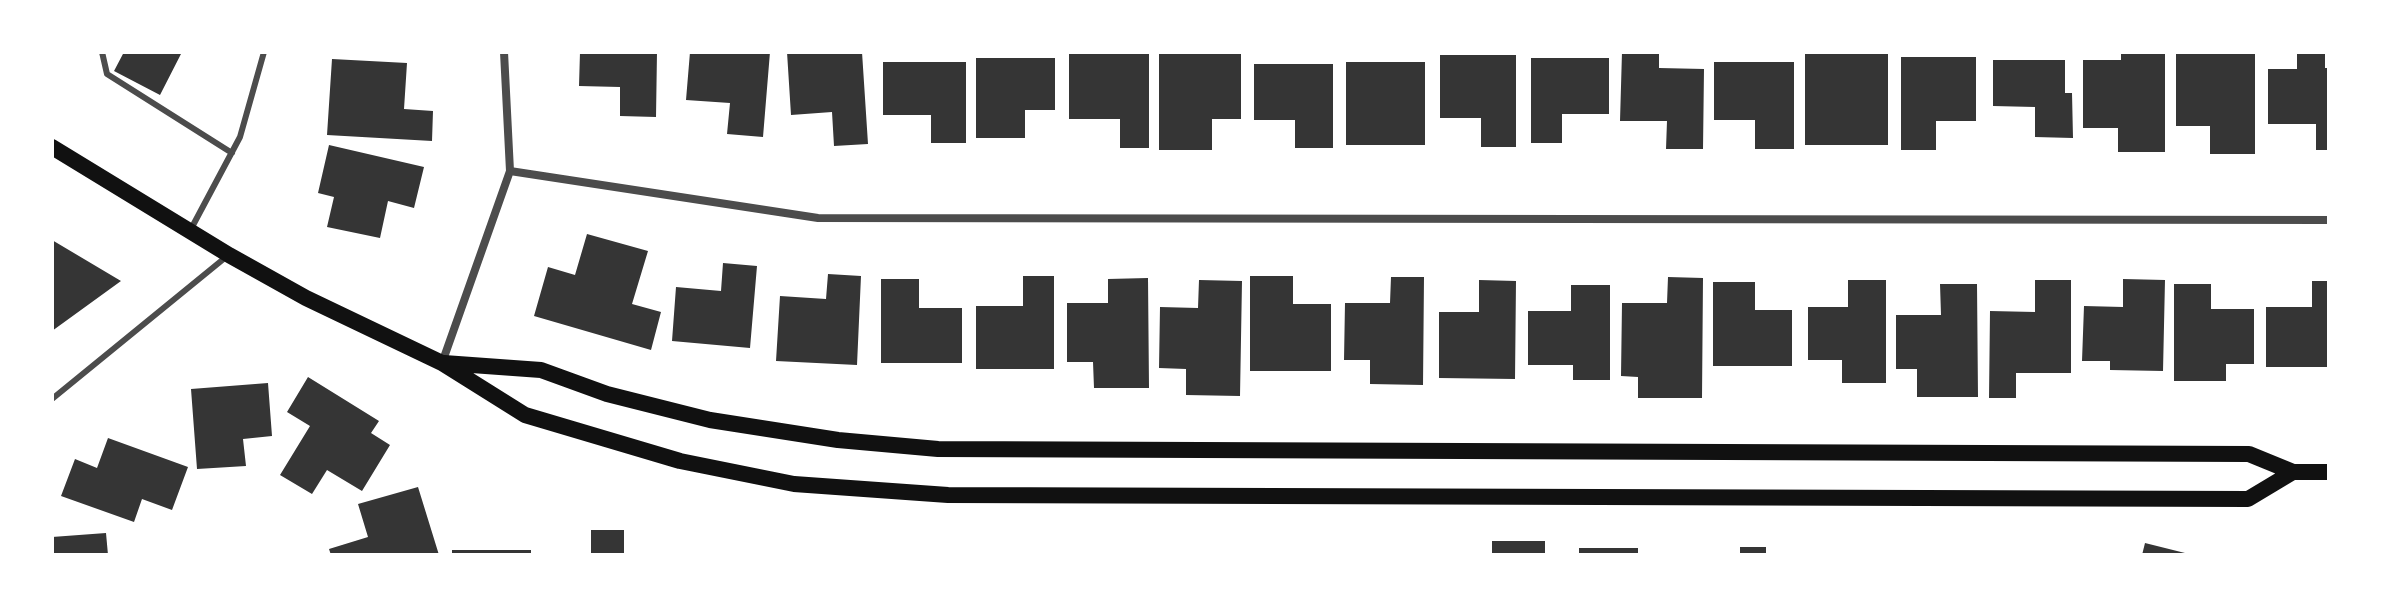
<!DOCTYPE html>
<style>
body{margin:0}
#map{position:relative;width:2381px;height:607px;overflow:hidden;background:#fff;font-family:"Titillium Web",sans-serif}
canvas{display:block}
.frame{position:absolute;inset:0;border:54px solid #fff;pointer-events:none}
</style>
<div id="map">
<canvas width="2381" height="607"></canvas>
<div class="frame"></div>
</div>
<script>
const ctx = document.querySelector('canvas').getContext('2d');
ctx.lineJoin = 'round';
function fillPath(path, color) { ctx.fillStyle = color; ctx.fill(path, 'evenodd'); }
const poly = rows => new Path2D(rows.map(r => 'M' + r).join(''));
function strokePath(path, color, width, dash) { ctx.strokeStyle = color; ctx.lineWidth = width; ctx.lineCap = dash ? 'butt' : 'round'; ctx.setLineDash(dash || []); ctx.stroke(path); }
fillPath(poly([
 [124,52,182,52,160,95,114,71],
 [580,52,657,52,656,117,620,116,620,87,579,86],
 [690,52,770,52,763,137,727,134,730,103,686,100],
 [787,52,862,52,868,144,834,146,832,112,791,115],
 [1159,52,1241,52,1241,119,1212,119,1212,150,1159,150],
 [1622,52,1659,52,1659,68,1704,69,1703,149,1666,149,1667,121,1620,121],
 [1805,52,1888,52,1888,145,1805,145],
 [2121,52,2165,52,2165,152,2118,152,2118,128,2083,128,2083,60,2121,60],
 [2297,52,2325,52,2325,68,2329,68,2329,150,2316,150,2316,124,2268,124,2268,69,2297,69],
 [1069,53,1149,53,1149,148,1120,148,1120,119,1069,119],
 [2176,54,2255,54,2255,154,2210,154,2210,126,2176,126],
 [1440,55,1516,55,1516,147,1481,147,1481,118,1440,118],
 [1901,57,1976,57,1976,121,1936,121,1936,150,1901,150],
 [976,58,1055,58,1055,110,1025,110,1025,138,976,138],
 [1531,58,1609,58,1609,114,1562,114,1562,143,1531,143],
 [332,59,407,63,404,109,433,111,432,141,327,135],
 [1993,60,2065,60,2065,93,2072,93,2073,138,2035,137,2035,107,1993,106],
 [883,62,966,62,966,143,931,143,931,115,883,115],
 [1346,62,1425,62,1425,145,1346,145],
 [1714,62,1794,62,1794,149,1755,149,1755,120,1714,120],
 [1254,64,1333,64,1333,148,1295,148,1295,120,1254,120],
 [329,145,424,167,414,208,388,201,380,238,327,227,334,197,318,193],
 [587,234,648,251,632,304,661,312,651,350,534,316,548,267,575,275],
 [52,240,121,281,52,331],
 [723,263,757,266,750,348,672,341,676,287,721,291],
 [828,274,861,276,857,365,776,361,780,296,826,299],
 [1023,276,1054,276,1054,369,976,369,976,306,1023,306],
 [1250,276,1293,276,1293,304,1331,304,1331,371,1250,371],
 [1391,277,1424,277,1423,385,1370,384,1370,360,1344,360,1345,303,1390,303],
 [1668,277,1703,278,1702,398,1638,398,1638,377,1621,376,1622,303,1667,303],
 [1148,278,1149,388,1094,388,1093,362,1067,362,1067,303,1108,303,1108,279],
 [881,279,919,279,919,308,962,308,962,363,881,363],
 [2123,279,2165,280,2163,371,2110,370,2110,361,2082,361,2084,306,2123,307],
 [1199,280,1242,281,1240,396,1186,395,1186,369,1159,368,1160,307,1198,308],
 [1479,280,1516,281,1515,379,1439,378,1439,312,1479,312],
 [1848,280,1886,280,1886,383,1842,383,1842,360,1808,360,1808,307,1848,307],
 [2035,280,2071,280,2071,373,2016,373,2016,398,1989,398,1990,311,2035,312],
 [2312,281,2329,281,2329,367,2266,367,2266,307,2312,307],
 [1713,282,1755,282,1755,310,1792,310,1792,366,1713,366],
 [1940,284,1977,284,1978,397,1917,397,1917,369,1896,369,1896,315,1941,315],
 [2174,284,2211,284,2211,309,2254,309,2254,364,2226,364,2226,381,2174,381],
 [1571,285,1610,285,1610,380,1573,380,1573,365,1528,365,1528,311,1571,311],
 [308,377,379,421,371,433,390,445,362,491,327,470,312,494,280,475,310,426,287,412],
 [268,383,272,436,243,439,246,466,197,469,191,389],
 [108,438,188,467,172,510,142,499,134,522,61,496,75,459,97,468],
 [418,487,439,555,331,555,329,549,368,537,358,504],
 [591,530,624,530,624,555,591,555],
 [106,533,108,555,52,555,52,537],
 [1492,541,1545,541,1545,555,1492,555],
 [2145,543,2189,554,2189,555,2142,555],
 [1740,547,1766,547,1766,555,1740,555],
 [1579,548,1638,548,1638,555,1579,555],
 [452,550,531,550,531,555,452,555]
]), '#353535');
strokePath(poly([
 [102,52,107,74,232,153],
 [191,229,240,137,264,52],
 [52,399,226,257]
]), '#4c4c4c', 6);
strokePath(poly([
 [510,171,818,218,2329,220],
 [442,363,510,171,504,52]
]), '#4c4c4c', 8);
strokePath(poly([
 [52,147,229,255,306,298,442,363,525,415,680,461,794,484,948,495,2248,499,2293,472],
 [444,363,541,370,607,394,710,420,838,440,938,449,2249,454,2293,472,2329,472]
]), '#111', 16);
</script>
